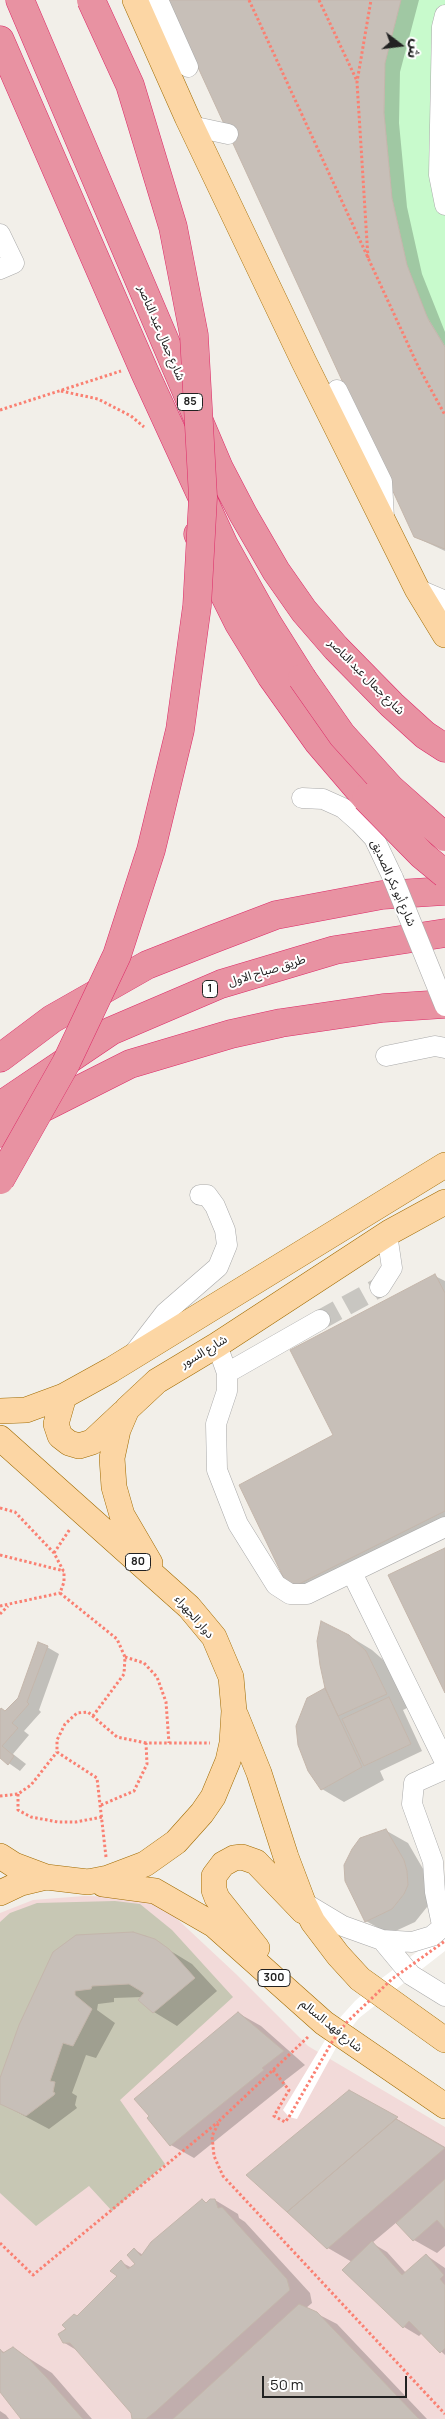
<!DOCTYPE html>
<meta charset="utf-8">
<style>
body{margin:0}
#map{position:relative;width:445px;height:2419px;overflow:hidden;background:#f2efe9;font-family:Manrope,"Noto Sans Arabic",sans-serif}
canvas{display:block}
.north{position:absolute;left:375px;top:20px;width:50px;height:50px;-webkit-text-stroke:4px #fff;paint-order:stroke;rotate:105deg;font-size:14px;font-weight:700;line-height:20px;text-align:center;color:#222}
.north::after{content:'';display:block;margin:auto;width:18px;height:22px;background:#222;clip-path:polygon(50% 0,100% 100%,50% 72%,0 100%)}
.scale{position:absolute;left:262px;top:2376px;width:145px;height:22px;box-sizing:border-box;border:2px solid #222;border-top:0;padding-left:6px;font-size:15px;line-height:18px;white-space:nowrap;color:#222;-webkit-text-stroke:4px #fff;paint-order:stroke}
</style>
<div id="map">
<canvas width="445" height="2419"></canvas>
<div class="north">ش</div>
<div class="scale">50 m</div>
</div>
<script>
const ctx = document.querySelector('canvas').getContext('2d');
ctx.lineJoin = 'round';
function fillPath(path, color) { ctx.fillStyle = color; ctx.fill(path, 'evenodd'); }
const poly = rows => new Path2D(rows.map(r => 'M' + r).join(''));
function strokePath(path, color, width, dash) { ctx.strokeStyle = color; ctx.lineWidth = width; ctx.lineCap = dash ? 'butt' : 'round'; ctx.setLineDash(dash || []); ctx.stroke(path); }
function label(font, color, halo, rows, align = 'center') {
  ctx.font = font + ' Manrope,"Noto Sans Arabic",sans-serif'; ctx.lineWidth = 4; ctx.setLineDash([]); ctx.textBaseline = 'middle'; ctx.strokeStyle = halo; ctx.fillStyle = color; for (const [text, x, y, turn = 0] of rows) {
    ctx.save(); ctx.translate(x, y); ctx.rotate((+turn || 0) * Math.PI / 180); ctx.textAlign = isNaN(turn) ? turn : align; if (halo) ctx.strokeText(text, 0, 0); ctx.fillText(text, 0, 0); ctx.restore();
  }
}
fillPath(poly([
 [84,1896,133,1897,159,1902,236,1974,308,2046,445,2127,445,2419,0,2419,0,1913,33,1900]
]), '#f2dad9');
fillPath(poly([
 [115,1901,140,1904,172,1930,233,1997,120,2100,165,2164,112,2211,89,2186,36,2226,0,2193,0,1922,10,1913,37,1903]
]), '#c7c7b4');
fillPath(poly([
 [401,0,445,0,445,346,425,313,407,265,392,198,384,113,385,63]
]), '#c8facc');
fillPath(poly([
 [445,1931,445,1951,359,2018,338,2044,297,2119,289,2117,283,2110,336,2022,355,2001,378,1981]
]), '#fff');
fillPath(poly([
 [168,0,419,0,400,72,399,123,407,207,422,274,445,332,445,551,415,537],
 [435,1276,445,1281,445,1527,306,1596,290,1588,335,1435],
 [349,1636,372,1650,389,1665,409,1707,403,1710,422,1751,380,1771,384,1780,344,1802,322,1789],
 [47,1647,59,1654,39,1710,41,1712,24,1731,29,1735,13,1754,26,1764,20,1771,0,1757,0,1712,6,1712,19,1699],
 [385,1830,408,1843,426,1874,430,1898,427,1907,415,1922,389,1934,366,1921],
 [133,1933,146,1936,192,1964,217,1991,177,2026,154,2012,140,2000,142,1997,114,1998,114,2002,98,2004,97,2010,115,2023,96,2058,86,2055,72,2093,77,2096,75,2105,77,2108,49,2129,0,2103,0,2081,21,2025],
 [238,2013,261,2026,305,2065,283,2082,286,2084,194,2158,171,2145],
 [349,2091,445,2147,445,2246,437,2253,414,2240,397,2222,372,2243,387,2252,406,2273,426,2255,445,2268,445,2355,422,2333,419,2336,404,2327,344,2270,352,2262,328,2248,248,2175],
 [202,2200,207,2204,215,2200,238,2214,239,2218,245,2222,310,2293,312,2303,306,2308,337,2324,427,2419,134,2419,133,2412,78,2351,63,2342,60,2334,119,2276,121,2262,132,2268,137,2264,134,2249,143,2255],
 [13,2348,52,2373,92,2419,23,2419,0,2390,0,2350,6,2353],
 [0,2411,6,2415,9,2419,0,2419]
]), '#0003');
const building = poly([
 [167,0,401,0,385,63,384,113,392,198,407,265,428,319,445,347,445,549,414,537,167,0],
 [435,1274,445,1293,445,1511,289,1589,239,1485,333,1435,290,1350,435,1274],
 [445,1548,445,1693,388,1575,445,1548],
 [321,1621,349,1635,366,1651,387,1694,338,1716,325,1688,320,1665,317,1641,321,1621],
 [38,1642,48,1646,27,1702,29,1704,12,1723,18,1728,2,1746,14,1756,8,1765,0,1758,0,1710,1,1708,5,1711,18,1698,38,1642],
 [325,1688,362,1767,321,1790,308,1771,298,1745,296,1726,307,1698,325,1688],
 [389,1697,411,1744,364,1766,342,1719,389,1697],
 [386,1829,404,1860,407,1871,408,1885,404,1894,392,1909,365,1922,345,1881,344,1865,352,1849,360,1838,386,1829],
 [133,1932,155,1939,169,1949,195,1978,153,2013,138,2000,144,1993,129,1984,92,1986,91,1989,75,1991,75,1995,92,2009,73,2046,63,2043,50,2081,55,2082,53,2092,55,2093,54,2095,26,2116,0,2104,0,2078,19,2025,53,1952,76,1935,133,1932],
 [238,2012,284,2051,262,2068,264,2070,170,2146,147,2118,149,2116,134,2099,238,2012],
 [349,2090,398,2117,287,2212,246,2175,349,2090],
 [396,2119,445,2148,327,2249,287,2212,396,2119],
 [445,2179,445,2229,437,2220,413,2241,396,2223,445,2179],
 [202,2199,206,2203,210,2199,215,2199,218,2208,222,2207,287,2279,290,2290,156,2411,146,2419,132,2419,131,2413,70,2343,63,2343,58,2334,66,2329,62,2325,74,2314,77,2316,117,2276,110,2271,121,2260,128,2269,135,2264,127,2255,134,2248,141,2256,151,2242,202,2199],
 [372,2241,402,2275,426,2254,444,2275,440,2279,445,2285,445,2348,440,2353,409,2321,403,2328,342,2270,372,2241],
 [299,2304,317,2312,419,2419,173,2419,299,2304],
 [13,2347,29,2359,47,2378,83,2419,21,2419,0,2392,0,2349,3,2353,13,2347]
]);
fillPath(building, '#c7bfb8');
strokePath(building, '#c4b6ab', 1);
strokePath(poly([
 [320,1320,380,1287]
]), '#c8c6c1', 20, [20, 10]);
const minor = poly([
 [158,0,188,67],
 [445,15,442,27,439,175,445,205],
 [191,126,228,134],
 [0,234,14,263,0,269],
 [337,390,382,482,384,518],
 [417,589,445,601],
 [302,798,323,799,343,808,360,823,374,838,393,878],
 [386,1056,435,1046,445,1048],
 [380,1287,392,1268,387,1234],
 [217,1345,227,1373,227,1391,216,1424,217,1470,238,1524,276,1585,290,1594,307,1594,445,1527],
 [135,1352,165,1313,218,1267,227,1245,225,1230,215,1206,207,1195,200,1195],
 [227,1373,320,1320],
 [352,1573,445,1762],
 [303,1902,343,1926,382,1940,411,1975,445,1996],
 [442,1925,435,1892,433,1862,412,1804,414,1783,445,1769],
 [382,1940,412,1942,432,1936,445,1925]
]);
const major = poly([
 [135,0,187,117,304,362,417,589,445,635],
 [64,1396,56,1424,60,1436,69,1443,79,1446,92,1442,123,1413],
 [0,1411,26,1410,64,1396,111,1370,445,1165],
 [0,1438,189,1607,214,1637,231,1677,234,1711,232,1743,228,1761,213,1797,202,1813,176,1842,145,1864,108,1878,88,1882,46,1877,14,1865,0,1856],
 [150,1563,122,1515,114,1487,112,1458,118,1430,127,1409,157,1381,217,1345,390,1232,445,1202],
 [236,1716,259,1773,286,1857,303,1902,313,1922,338,1955,360,1979,445,2040],
 [103,1884,155,1891,214,1925,324,2023,445,2106],
 [0,1893,21,1883,46,1877],
 [257,1948,217,1898,214,1890,214,1876,223,1864,234,1858,242,1857,256,1862,303,1911]
]);
const highway = poly([
 [20,0,219,468,243,514,276,571,304,611,336,648,392,705,425,735,445,748],
 [0,40,145,373,224,545,268,624,302,678],
 [198,534,221,588,239,624,271,676,318,742,366,798],
 [0,1058,52,1019,147,965,213,939,276,915,382,895,445,891],
 [0,1106,111,1031,221,984,335,950,445,933],
 [0,1133,17,1121,130,1064,231,1034,281,1023,383,1008,445,1004]
]);
strokePath(minor, '#a9a9a9', 21);
strokePath(major, '#a06b00', 26);
strokePath(highway, '#dc2a67', 29);
strokePath(poly([
 [249,0,418,366,445,415],
 [319,0,357,81],
 [368,258,357,82,371,0],
 [61,391,98,399,131,416,144,427],
 [0,410,121,371],
 [0,1508,15,1512,54,1553,64,1572,64,1582,60,1593],
 [54,1553,70,1529],
 [0,1555,64,1571],
 [60,1593,117,1639,125,1657,124,1674,93,1716],
 [0,1606,60,1593],
 [0,1614,8,1606],
 [125,1657,144,1663,157,1677,166,1702,169,1743],
 [18,1794,18,1810,31,1817,58,1822,76,1822,102,1817],
 [0,1796,18,1794,31,1785,57,1752],
 [101,1805,134,1791,147,1764,146,1743,210,1743],
 [106,1857,97,1778,57,1752,57,1740,65,1724,77,1713,88,1712,117,1737,146,1743],
 [308,2037,220,2120,212,2136,214,2156,223,2176,445,2414],
 [273,2070,289,2090,274,2116,285,2122,289,2117],
 [0,2243,33,2275,218,2122]
]), '#fa8072', 3, [2.5, 2.5]);
strokePath(minor, '#fff', 20);
strokePath(major, '#fcd6a4', 25);
strokePath(highway, '#e892a2', 28);
const minorBridge = poly([
 [393,878,445,1006]
]);
const highwayBridge = poly([
 [302,678,342,735,390,788,445,837],
 [366,798,422,855,445,874],
 [0,1180,66,1063,117,955,151,850,180,730,197,606,203,497,194,335,173,227,130,85,91,0]
]);
strokePath(minorBridge, '#a9a9a9', 21, []);
strokePath(highwayBridge, '#dc2a67', 29, []);
strokePath(poly([
 [289,2117,332,2042,346,2023,392,1979,445,1941]
]), '#fa8072', 3, [2.5, 2.5]);
strokePath(minorBridge, '#fff', 20);
strokePath(highwayBridge, '#e892a2', 28);
for (const [x, y, w] of [
 [190,402,25],
 [210,989,15],
 [138,1562,25],
 [274,1978,32]
]) { const box = new Path2D(); box.roundRect(x - w / 2, y - 8.5, w, 17, 4); ctx.fillStyle = '#fff'; ctx.fill(box); strokePath(box, '#222', 1); }
label('bold 11px', '#222', null, [
 ["85",190,402],
 ["1",210,989],
 ["80",138,1562],
 ["300",274,1978]
]);
label('12px', '#222', '#fff', [
 ["شارع جمال عبد الناصر",161,333,67],
 ["شارع جمال عبد الناصر",366,677,45],
 ["شارع أبو بكر الصديق",393,883,66],
 ["طريق صباح الاول",267,971,-17],
 ["شارع السور",204,1352,-31],
 ["دوار الجهراء",194,1617,49],
 ["شارع فهد السالم",331,2026,39]
]);
</script>
